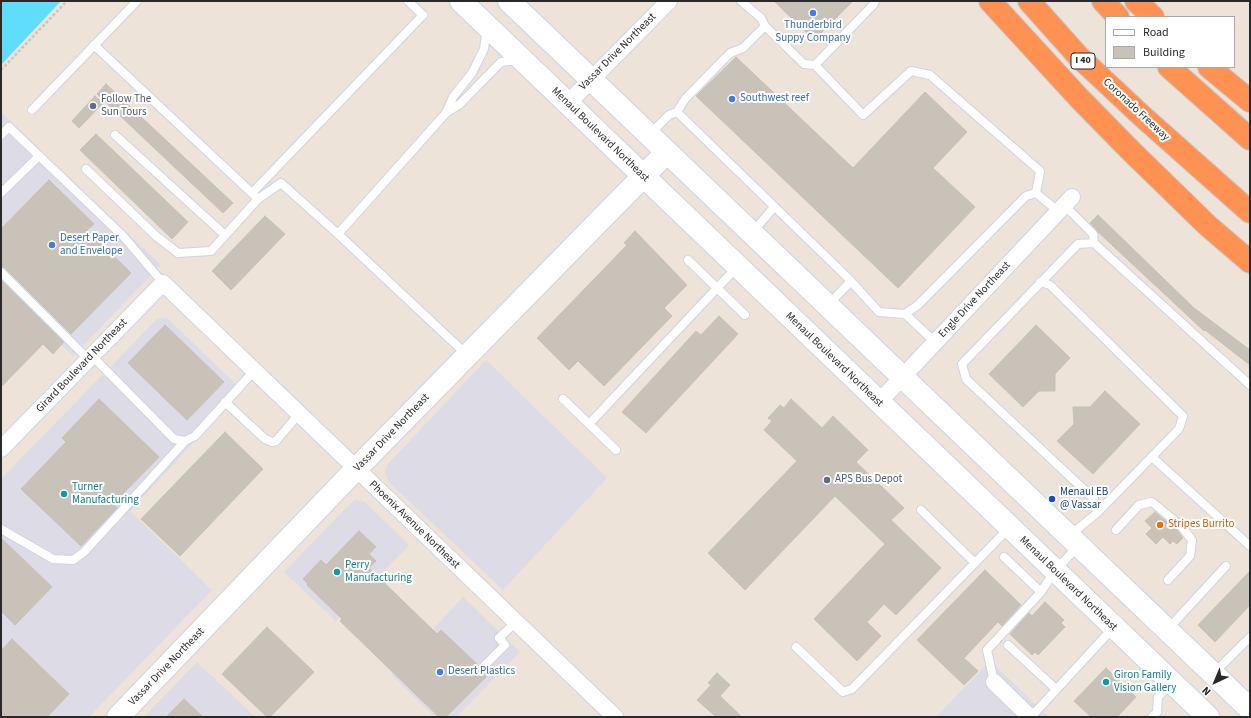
<!DOCTYPE html>
<style>
body{margin:0}
#map{position:relative;width:1251px;height:718px;overflow:hidden;background:#ede3d9;font-family:"Source Sans 3",sans-serif}
canvas{display:block}
.frame{position:absolute;inset:0;border:2px solid #292929;pointer-events:none}
.legend{position:absolute;left:1105px;top:16px;width:130px;height:52px;box-sizing:border-box;background:#fff;border:1px solid #a9a9a9;margin:0;padding:5px 7px;list-style:none;font-size:12px;color:#292929}
.legend li{display:flex;align-items:center;gap:8px;height:20px}
.legend b{width:20px;border:1px solid #a9a9a9}
.north{position:absolute;left:1195px;top:662px;width:40px;height:40px;-webkit-text-stroke:3px #fff;paint-order:stroke;rotate:224deg;font-size:11px;font-weight:700;line-height:16px;text-align:center;color:#292929}
.north::after{content:'';display:block;margin:auto;width:14px;height:18px;background:#292929;clip-path:polygon(50% 0,100% 100%,50% 72%,0 100%)}
</style>
<div id="map">
<canvas width="1251" height="718"></canvas>
<div class="frame"></div>
<ul class="legend">
<li><b style="height:5px;background:#fff"></b>Road</li>
<li><b style="height:11px;background:#c8c2b8"></b>Building</li>
</ul>
<div class="north">N</div>
</div>
<script>
const ctx = document.querySelector('canvas').getContext('2d');
ctx.lineJoin = 'round';
function fillPath(path, color) { ctx.fillStyle = color; ctx.fill(path, 'evenodd'); }
const poly = rows => new Path2D(rows.map(r => 'M' + r).join(''));
function strokePath(path, color, width, dash) { ctx.strokeStyle = color; ctx.lineWidth = width; ctx.lineCap = dash ? 'butt' : 'round'; ctx.setLineDash(dash || []); ctx.stroke(path); }
function label(font, color, halo, rows, align = 'center') {
  ctx.font = font + ' "Source Sans 3",sans-serif'; ctx.lineWidth = 4; ctx.setLineDash([]); ctx.textBaseline = 'middle'; ctx.strokeStyle = halo; ctx.fillStyle = color; for (const [text, x, y, turn = 0] of rows) {
    ctx.save(); ctx.translate(x, y); ctx.rotate((+turn || 0) * Math.PI / 180); ctx.textAlign = isNaN(turn) ? turn : align; if (halo) ctx.strokeText(text, 0, 0); ctx.fillText(text, 0, 0); ctx.restore();
  }
}
fillPath(poly([
 [1,112,161,265,73,356,1,285],
 [162,318,167,318,242,390,130,511,212,590,89,717,1,717,1,479,157,319],
 [486,360,607,478,503,590,389,482,385,473,387,465],
 [356,500,365,502,409,545,336,621,284,572,352,502],
 [463,597,520,652,456,717,435,717,391,674],
 [990,661,1049,717,936,717],
 [197,662,255,717,144,717]
]), '#dddbe5');
fillPath(poly([
 [1,1,61,1,1,65]
]), '#60dcfc');
const building = poly([
 [774,1,853,1,814,40,774,1],
 [736,57,853,168,925,92,967,132,933,168,975,207,898,288,696,96,736,57],
 [106,84,233,203,223,213,97,94,106,84],
 [95,96,103,103,79,128,72,121,95,96],
 [96,134,188,222,172,239,80,150,96,134],
 [49,180,94,224,87,230,131,273,71,334,5,268,1,267,1,229,49,180],
 [1098,215,1194,308,1250,350,1250,365,1205,330,1204,331,1097,231,1090,223,1098,215],
 [265,216,285,234,231,290,212,271,265,216],
 [635,231,687,285,664,308,672,316,604,386,578,361,569,370,537,338,627,245,624,243,635,231],
 [1,280,64,342,53,354,43,344,1,387,1,280],
 [719,316,738,334,646,433,622,412,696,331,701,335,719,316],
 [165,325,224,382,187,420,128,363,165,325],
 [1036,325,1070,358,1055,374,1055,391,1039,391,1023,407,989,374,1036,325],
 [1105,391,1140,424,1093,474,1057,441,1074,424,1073,407,1090,407,1105,391],
 [99,399,159,457,113,504,117,508,81,546,21,489,66,442,62,438,99,399],
 [791,399,822,428,833,416,868,450,856,462,904,508,891,520,941,568,896,615,884,604,867,622,881,636,857,661,814,619,885,544,835,496,745,590,708,553,797,461,764,430,772,421,768,418,780,405,784,408,791,399],
 [225,432,263,469,180,556,141,519,225,432],
 [1155,512,1177,530,1183,538,1177,544,1173,541,1170,544,1163,537,1156,544,1146,534,1152,528,1145,521,1155,512],
 [359,531,376,547,369,554,376,561,369,568,437,634,441,630,479,666,480,670,488,675,446,717,439,717,340,621,342,619,307,585,308,584,303,579,321,560,326,565,359,531],
 [1,538,52,587,15,625,1,611,1,538],
 [985,570,1021,605,1002,626,998,622,964,658,978,671,964,685,917,640,985,570],
 [1250,571,1250,605,1215,642,1198,625,1250,571],
 [1045,602,1064,620,1061,623,1065,627,1038,655,1035,652,1032,655,1010,634,1029,613,1032,616,1045,602],
 [267,627,314,672,270,717,267,717,222,674,267,627],
 [12,639,69,694,47,717,1,717,1,651,12,639],
 [1106,668,1136,697,1117,717,1091,717,1074,701,1106,668],
 [717,673,730,685,720,696,742,717,716,717,697,700,711,685,708,683,717,673],
 [184,699,203,717,166,717,184,699]
]);
fillPath(building, '#c8c2b8');
strokePath(building, '#c9c0b3', 1);
const lane = poly([
 [765,26,804,64,815,65,874,4,875,1],
 [94,45,255,196],
 [815,65,863,115,911,71,930,75,1040,171,1036,193],
 [32,110,137,1],
 [447,112,460,104,501,62,517,60],
 [677,112,847,277,879,312,905,314],
 [650,134,669,115,677,112,685,99,730,53,743,48,765,26,761,18,741,1],
 [1,135,9,127,124,237,163,283],
 [115,135,225,235],
 [86,169,156,236,178,253,211,251,258,199,281,183,338,234],
 [1,193,39,156],
 [252,193,423,15,408,1],
 [1065,206,1093,234,1094,243],
 [752,233,774,207],
 [688,260,745,315],
 [1,272,88,359],
 [1040,282,1050,285,1183,416,1179,429,1097,513],
 [828,305,851,281],
 [935,342,905,314,918,305,1026,196,1036,193,1059,212],
 [467,355,338,234,446,113,453,97,472,73,484,49,487,29],
 [92,356,174,439,185,441,195,436,254,371],
 [563,399,589,424,737,267],
 [225,402,265,439,272,442,276,441,299,414],
 [589,424,616,450],
 [1152,457,1250,546],
 [921,510,975,563],
 [1,529,53,559,73,560,84,552,129,503,185,441],
 [1116,530,1139,505,1152,502,1181,526,1192,540,1190,556,1168,580],
 [1069,536,1097,513,1094,499,966,379,962,364,1078,244,1094,243,1250,385],
 [1004,557,1041,592],
 [1168,629,1226,566],
 [1008,645,1056,689],
 [796,647,843,692,852,689,1009,528],
 [484,666,505,645,499,638,516,622],
 [1214,673,1250,637],
 [994,682,987,650,1041,592,1055,571,1078,546],
 [1031,717,1113,628],
 [1152,717,1157,712,1158,697,1171,683]
]);
const street = poly([
 [567,104,669,1],
 [878,403,1072,197],
 [1,449,163,283,615,717],
 [994,682,1030,717]
]);
const secondary = poly([
 [461,1,1208,717],
 [509,1,1250,709],
 [118,717,356,469,667,152]
]);
const highway = poly([
 [990,1,1079,98,1131,151,1207,225,1250,262],
 [1029,1,1079,57,1142,116,1250,212],
 [1103,1,1118,17],
 [1136,1,1153,17],
 [1169,67,1250,139],
 [1209,67,1250,101]
]);
strokePath(lane, '#ced4e4', 10);
strokePath(street, '#ced4e4', 18);
strokePath(secondary, '#ced4e4', 24);
strokePath(highway, '#c7c7c7', 24);
strokePath(poly([
 [1,70,67,1],
 [113,498,119,496]
]), '#c7c7c7', 2.5, [3, 2]);
strokePath(lane, '#fff', 8);
strokePath(street, '#fff', 16);
strokePath(secondary, '#fff', 22);
strokePath(highway, '#ff9253', 22);
for (const [x, y, r, color] of [
 [813,13,4,"#3f7fe0"],
 [732,99,4,"#3f7fe0"],
 [93,106,4,"#5c6f8a"],
 [52,245,4,"#3f7fe0"],
 [827,480,4,"#5c6f8a"],
 [64,494,4,"#0f9aa8"],
 [1052,499,4,"#1a4fb4"],
 [1160,525,4,"#e8710a"],
 [337,572,4,"#0f9aa8"],
 [440,672,4,"#3f7fe0"],
 [1106,682,4,"#0f9aa8"]
]) { const dot = new Path2D(); dot.arc(x, y, r, 0, 2 * Math.PI); ctx.fillStyle = color; ctx.fill(dot); strokePath(dot, '#fff', 1.5); }
for (const [x, y, w] of [
 [1083,61,24]
]) { const box = new Path2D(); box.roundRect(x - w / 2, y - 8, w, 16, 3); ctx.fillStyle = '#fff'; ctx.fill(box); strokePath(box, '#292929', 1); }
label('bold 10px', '#292929', null, [
 ["I 40",1083,61]
]);
label('11px', '#366cbe', '#fff', [
 ["Thunderbird",813,26,"center"],
 ["Suppy Company",813,39,"center"],
 ["Southwest reef",740,99],
 ["Desert Paper",60,239],
 ["and Envelope",60,252],
 ["Desert Plastics",448,672]
], 'left');
label('11px', '#292929', '#fff', [
 ["Vassar Drive Northeast",618,52,-45],
 ["Coronado Freeway",1136,110,43],
 ["Menaul Boulevard Northeast",600,135,44],
 ["Engle Drive Northeast",975,300,-47],
 ["Menaul Boulevard Northeast",834,360,44],
 ["Girard Boulevard Northeast",82,366,-46],
 ["Vassar Drive Northeast",392,433,-46],
 ["Phoenix Avenue Northeast",414,525,44],
 ["Menaul Boulevard Northeast",1068,584,44],
 ["Vassar Drive Northeast",167,667,-46]
]);
label('11px', '#4e5e75', '#fff', [
 ["Follow The",101,100],
 ["Sun Tours",101,113],
 ["APS Bus Depot",835,480]
], 'left');
label('11px', '#0d838f', '#fff', [
 ["Turner",72,488],
 ["Manufacturing",72,501],
 ["Perry",345,566],
 ["Manufacturing",345,579],
 ["Giron Family",1114,676],
 ["Vision Gallery",1114,689]
], 'left');
label('11px', '#164399', '#fff', [
 ["Menaul EB",1060,493],
 ["@ Vassar",1060,506]
], 'left');
label('11px', '#c56008', '#fff', [
 ["Stripes Burrito",1168,525]
], 'left');
</script>
